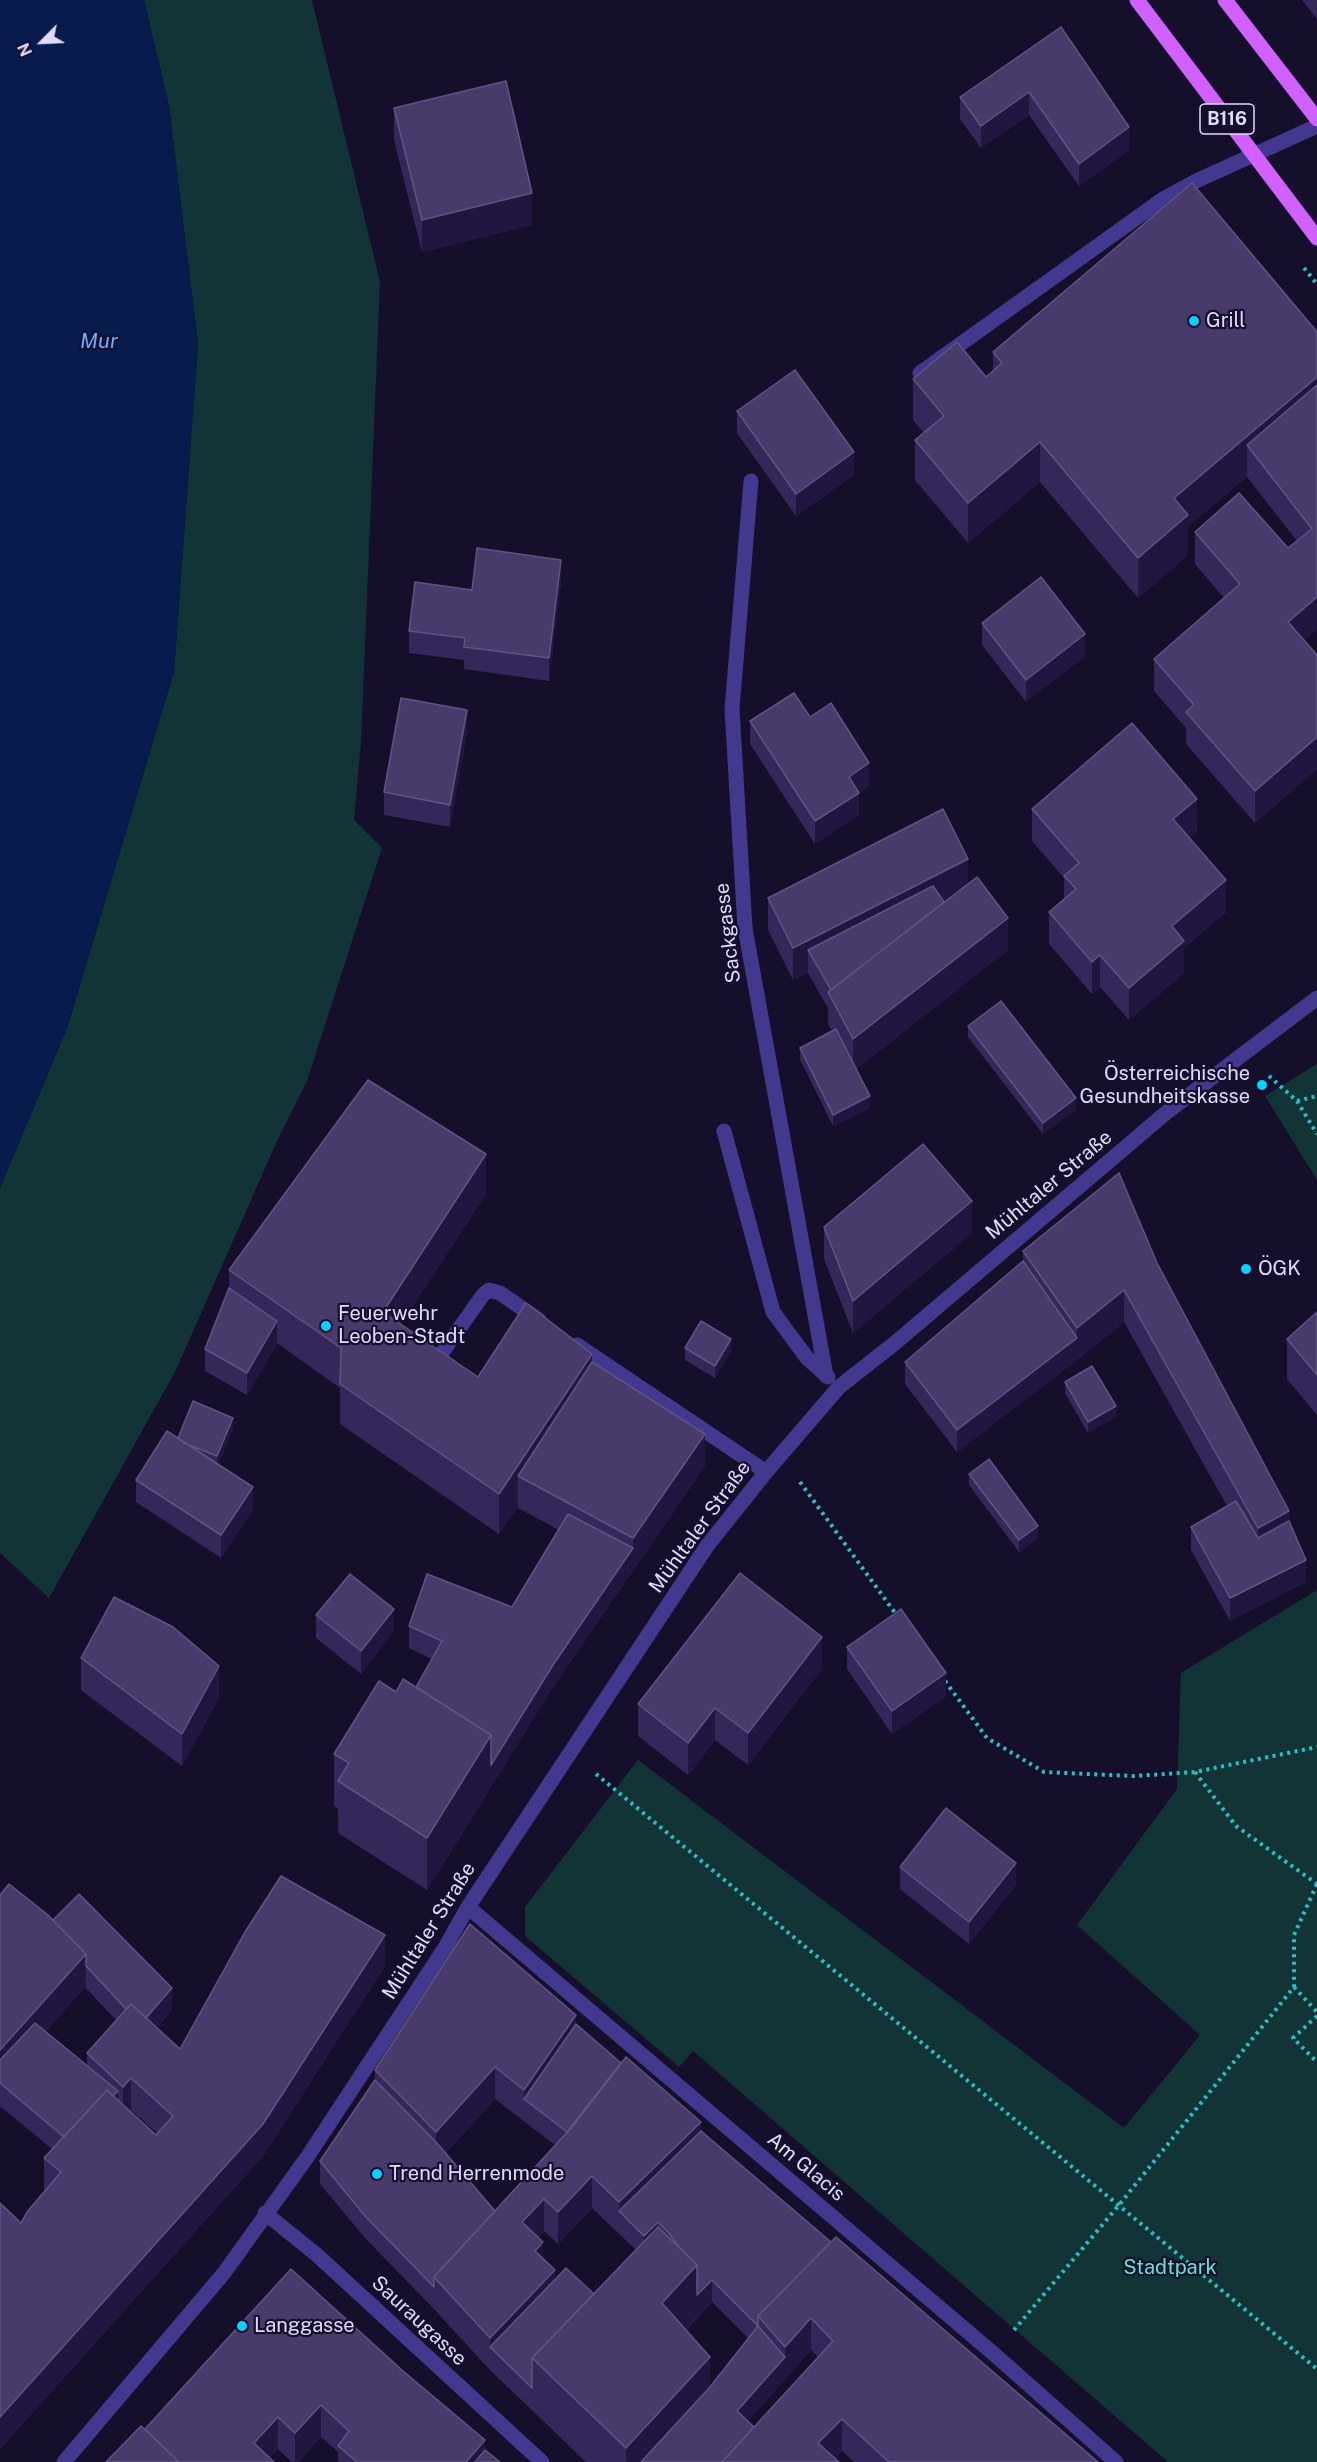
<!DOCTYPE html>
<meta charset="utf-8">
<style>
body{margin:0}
#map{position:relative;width:1317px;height:2462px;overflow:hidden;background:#160f2c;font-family:"Public Sans",sans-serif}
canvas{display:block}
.north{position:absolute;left:12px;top:12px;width:60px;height:60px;-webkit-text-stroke:4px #160f2c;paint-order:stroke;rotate:246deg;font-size:16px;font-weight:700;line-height:24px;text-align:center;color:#e1daff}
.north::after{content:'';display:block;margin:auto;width:21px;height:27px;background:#e1daff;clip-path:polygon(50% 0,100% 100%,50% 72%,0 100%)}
</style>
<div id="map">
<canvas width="1317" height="2462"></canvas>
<div class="north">N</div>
</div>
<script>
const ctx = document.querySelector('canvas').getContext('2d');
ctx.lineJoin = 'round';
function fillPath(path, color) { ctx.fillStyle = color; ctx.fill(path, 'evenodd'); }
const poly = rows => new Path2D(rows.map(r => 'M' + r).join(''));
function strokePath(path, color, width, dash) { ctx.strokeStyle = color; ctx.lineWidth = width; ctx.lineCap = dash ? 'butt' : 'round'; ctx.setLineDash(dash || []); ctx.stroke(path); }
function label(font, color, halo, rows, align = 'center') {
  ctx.font = font + ' "Public Sans",sans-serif'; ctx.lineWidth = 4.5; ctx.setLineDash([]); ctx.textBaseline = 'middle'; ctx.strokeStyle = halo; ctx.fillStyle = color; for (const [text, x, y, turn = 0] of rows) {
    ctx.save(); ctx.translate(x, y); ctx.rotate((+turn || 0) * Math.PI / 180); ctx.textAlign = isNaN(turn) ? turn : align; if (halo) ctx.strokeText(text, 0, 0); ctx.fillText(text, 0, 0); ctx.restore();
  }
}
fillPath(poly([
 [144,0,312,0,380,282,361,742,354,820,382,848,307,1081,277,1141,176,1370,49,1598,0,1553,0,1188,67,1028,174,671,198,344,169,106],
 [1317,1064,1317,1180,1265,1096],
 [1317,1590,1317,2462,1168,2462,693,2051,679,2067,525,1936,525,1907,638,1760,1124,2128,1200,2035,1077,1925,1177,1789,1181,1673]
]), '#123436');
fillPath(poly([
 [0,0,144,0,169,106,198,344,174,672,67,1028,0,1188]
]), '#071b4d');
strokePath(poly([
 [1304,268,1317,284],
 [1269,1076,1297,1101,1317,1134],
 [1297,1101,1317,1096],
 [800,1482,898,1617],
 [945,1681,987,1738,1044,1772,1133,1776,1195,1772,1317,1747],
 [1195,1772,1236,1826,1317,1884],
 [596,1774,1317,2369],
 [1294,1987,1317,2012],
 [1317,2016,1293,2038,1317,2062],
 [1014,2330,1119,2205,1294,1987,1294,1935,1317,1884]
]), '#28c1c4', 4, [3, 4.5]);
strokePath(poly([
 [920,373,1163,199,1196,181,1317,126],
 [751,481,732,709,745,928,826,1376],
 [724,1131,773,1312,807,1358,828,1377],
 [577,1345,766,1472],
 [439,1357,483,1295,489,1290,500,1293,539,1320],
 [468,1907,994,2354,1116,2462],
 [265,2213,317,2255,542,2462],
 [64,2462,224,2273,308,2156,446,1946,468,1907,707,1546,766,1472,839,1387,895,1343,1167,1112,1317,998]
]), '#42388d', 15);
strokePath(poly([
 [1137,0,1317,238],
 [1225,0,1317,119]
]), '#d161ff', 15);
fillPath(poly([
 [1302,0,1317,0,1317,19],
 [1061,27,1129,150,1079,186,1029,115,981,148,960,119,960,97],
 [394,108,532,225,422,252,394,140],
 [1317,332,1317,629,1304,640,1317,655,1317,769,1255,823,1186,744,1186,728,1154,691,1154,659,1224,598,1195,564,1195,532,1288,548,1297,541,1247,477,1188,526,1188,555,1138,598,1040,482,968,543,915,480,915,440,924,433,913,420,913,379,986,377,993,371,993,352],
 [737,411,854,475,796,516,737,433],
 [561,582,549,681,464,669,464,660,409,653,409,631,472,590],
 [982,623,1085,656,1026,702,982,645],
 [810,717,869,786,859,793,859,815,815,844,750,744,750,721],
 [467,732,450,827,384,815,384,792],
 [1032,809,1197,831,1189,838,1226,912,1184,948,1184,973,1129,1020,1100,987,1092,994,1049,944,1049,912,1064,899,1064,878,1032,841],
 [968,883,1008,950,856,1069,870,1108,833,1126,800,1059,800,1048,832,1031,828,1024,828,1008,808,973,793,980,768,930,768,898],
 [968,1026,1076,1109,1043,1134,968,1037],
 [486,1194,401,1324,478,1377,592,1362,705,1466,553,1687,427,1890,338,1833,338,1809,334,1806,334,1754,396,1692,416,1687,432,1659,409,1648,409,1626,512,1607,559,1530,518,1508,518,1506,499,1534,340,1424,340,1388,277,1343,247,1395,205,1371,205,1349,229,1288,229,1270],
 [824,1227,972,1233,853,1333,824,1259],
 [1023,1251,1157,1263,1289,1521,1306,1582,1230,1621,1191,1550,1191,1527,1227,1506,1124,1322,1077,1360,957,1452,905,1384,905,1362,1023,1261],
 [1317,1312,1317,1415,1287,1379,1287,1339],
 [685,1348,731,1351,715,1378,685,1360],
 [1065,1382,1116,1417,1088,1433,1065,1393],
 [233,1429,218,1465,253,1509,221,1558,136,1502,136,1480,178,1438],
 [969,1474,1038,1538,1019,1552,969,1485],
 [316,1615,394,1631,361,1674,316,1638],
 [847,1647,946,1696,892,1734,847,1669],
 [81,1658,219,1698,182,1766,81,1690],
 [822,1669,748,1765,715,1740,688,1775,638,1736,638,1704],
 [900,1867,1016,1885,969,1944,900,1889],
 [0,1895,53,1920,172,2010,157,2028,180,2049,385,1966,263,2156,0,2449,0,2203,21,2223,45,2191,44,2190,44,2158,52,2149,0,2106],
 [85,1987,116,2020,87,2053,87,2065,46,2031],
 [131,2110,157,2133,156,2135,130,2111],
 [576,2024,831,2242,1098,2462,854,2462,842,2451,835,2458,839,2462,586,2462,490,2370,434,2309,365,2238,320,2184,320,2161,375,2080,375,2070],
 [495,2099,555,2145,495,2211,446,2153],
 [592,2208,636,2250,594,2294,555,2280,543,2259,538,2238,544,2231,558,2244],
 [712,2302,748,2338,710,2387,686,2330],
 [811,2350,818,2357,754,2427,748,2421],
 [291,2269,485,2450,500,2462,338,2462,338,2452,321,2437,298,2462,292,2462,278,2449,269,2458,145,2429]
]), '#36275a');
fillPath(poly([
 [1029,92,1029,115,981,148,981,126],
 [1129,127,1129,150,1079,186,1079,164],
 [532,193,532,225,422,252,422,220],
 [1317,377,1317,417,1247,445,1247,477,1188,526,1188,555,1138,598,1138,558,1174,498],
 [1040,442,1040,482,968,543,968,503],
 [854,452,854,475,796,516,796,494],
 [561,560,561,582,549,681,549,658],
 [1317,597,1317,629,1288,654,1288,622],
 [1085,634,1085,656,1026,702,1026,680],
 [467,710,467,732,450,827,450,805],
 [1317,737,1317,769,1255,823,1255,791],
 [869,763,869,786,849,799,849,777],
 [859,793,859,815,815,844,815,821],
 [1197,799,1197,831,1173,851,1173,819],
 [968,859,968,891,818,968,808,950,808,973,793,980,793,948],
 [1226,880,1226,912,1184,948,1184,973,1129,1020,1129,988,1172,926],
 [1008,918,1008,950,853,1071,853,1039],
 [1100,955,1100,987,1092,994,1092,962],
 [870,1096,870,1108,833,1126,833,1115],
 [1076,1098,1076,1109,1043,1134,1043,1123],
 [486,1154,486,1194,383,1352,383,1312],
 [972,1201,972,1233,853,1333,853,1301],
 [1124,1290,1124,1322,1077,1360,957,1452,957,1430,1077,1338,1077,1328],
 [277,1321,277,1343,247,1395,247,1373],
 [731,1339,731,1351,715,1378,715,1366],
 [592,1354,592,1394,518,1476,518,1506,499,1534,499,1494],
 [1116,1406,1116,1417,1088,1433,1088,1422],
 [233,1418,233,1429,217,1468,217,1456],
 [705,1434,705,1466,553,1687,427,1890,427,1838,491,1735,553,1665,633,1548,633,1538],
 [253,1487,253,1509,221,1558,221,1535],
 [1289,1511,1289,1543,1258,1560,1258,1528],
 [1038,1526,1038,1538,1019,1552,1019,1540],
 [1306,1560,1306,1582,1230,1621,1230,1598],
 [394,1609,394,1631,361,1674,361,1651],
 [822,1637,822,1669,748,1765,748,1733],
 [219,1666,219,1698,182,1766,182,1734],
 [946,1673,946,1696,892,1734,892,1711],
 [715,1708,715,1740,688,1775,688,1743],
 [1016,1863,1016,1885,969,1944,969,1922],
 [385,1935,385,1966,263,2156,0,2449,0,2417],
 [86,1954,86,1986,0,2082,0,2050],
 [172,1988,172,2010,141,2047,141,2025],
 [576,2015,576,2047,524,2099,524,2090],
 [495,2067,495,2099,436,2164,436,2132],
 [131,2078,131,2110,123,2119,123,2087],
 [118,2091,118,2114,107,2100],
 [701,2122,701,2154,619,2211,619,2202],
 [592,2176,592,2208,558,2244,558,2212],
 [544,2199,544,2231,522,2254,522,2222],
 [658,2222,658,2244,644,2258,644,2236],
 [543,2242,543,2274,535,2251],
 [697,2265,712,2280,712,2302,697,2317,662,2356,662,2303],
 [555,2270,555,2302,490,2347,490,2338],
 [811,2318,811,2350,737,2434,737,2411,785,2357,785,2347],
 [710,2357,710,2409,661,2462,626,2462,626,2448],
 [321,2405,321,2437,298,2462,295,2462,295,2433],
 [278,2417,278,2449,266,2462,254,2443],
 [842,2419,842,2451,831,2462,818,2443],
 [485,2440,485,2462,466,2462]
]), '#211640');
const building = poly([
 [1061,27,1129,127,1079,164,1029,92,981,126,960,97,1061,27],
 [506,81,532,193,422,220,394,108,506,81],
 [1192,183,1317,332,1317,377,1174,498,1188,515,1138,558,1040,442,968,503,915,440,944,416,913,379,957,342,986,377,1002,363,993,352,1192,183],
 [795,370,854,452,796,494,737,411,795,370],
 [1317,385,1317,597,1288,622,1317,655,1317,737,1255,791,1186,712,1194,705,1154,659,1240,584,1195,532,1239,493,1288,548,1312,529,1247,445,1317,385],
 [477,548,561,560,549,658,464,647,465,638,409,631,415,582,472,590,477,548],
 [1041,577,1085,634,1026,680,982,623,1041,577],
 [794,693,810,717,831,703,869,763,849,777,859,793,815,821,750,721,794,693],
 [401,698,467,710,450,805,384,792,401,698],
 [1132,723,1197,799,1173,819,1226,880,1172,926,1184,941,1129,988,1100,955,1092,962,1049,912,1076,889,1064,876,1079,863,1032,809,1132,723],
 [943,809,968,859,793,948,768,898,943,809],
 [977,877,1008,918,853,1039,828,992,977,877],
 [933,886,944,902,831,990,808,950,933,886],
 [1001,1001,1076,1098,1043,1123,968,1026,1001,1001],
 [836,1029,870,1096,833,1115,800,1048,836,1029],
 [368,1080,486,1154,383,1312,478,1377,526,1303,592,1354,499,1494,340,1384,341,1348,229,1270,368,1080],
 [923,1144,972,1201,853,1301,824,1227,923,1144],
 [1119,1173,1157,1263,1289,1511,1258,1528,1124,1290,1077,1328,1023,1251,1119,1173],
 [1023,1261,1077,1338,957,1430,905,1362,1023,1261],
 [229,1288,277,1321,247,1373,205,1349,229,1288],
 [1317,1312,1317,1375,1287,1339,1317,1312],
 [701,1321,731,1339,715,1366,685,1348,701,1321],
 [592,1362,705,1434,633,1538,518,1476,592,1362],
 [1092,1366,1116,1406,1088,1422,1065,1382,1092,1366],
 [193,1401,233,1418,217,1456,184,1443,178,1438,193,1401],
 [167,1431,253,1487,221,1535,136,1480,167,1431],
 [989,1459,1038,1526,1019,1540,969,1474,989,1459],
 [1236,1501,1258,1538,1289,1521,1306,1560,1230,1598,1191,1527,1236,1501],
 [568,1514,633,1548,553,1665,491,1765,491,1735,416,1687,442,1641,409,1626,427,1574,512,1607,568,1514],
 [740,1573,822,1637,748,1733,715,1708,688,1743,638,1704,740,1573],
 [350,1574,394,1609,361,1651,316,1615,350,1574],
 [114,1597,173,1627,219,1666,182,1734,81,1658,114,1597],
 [901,1609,946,1673,892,1711,847,1647,901,1609],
 [403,1679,491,1735,427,1838,338,1781,349,1763,334,1754,379,1681,396,1692,403,1679],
 [946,1808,1016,1863,969,1922,900,1867,946,1808],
 [281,1876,385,1935,263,2124,0,2417,0,2203,21,2223,27,2212,61,2172,44,2158,107,2090,156,2135,173,2116,131,2078,123,2087,87,2053,131,2004,180,2049,245,1932,281,1876],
 [9,1884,48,1915,86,1954,0,2050,0,1895,9,1884],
 [79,1894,172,1988,146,2018,131,2004,126,2009,86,1966,86,1954,53,1920,79,1894],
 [470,1924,576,2015,524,2090,495,2067,436,2132,375,2070,470,1924],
 [35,2023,118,2091,113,2096,107,2090,64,2137,0,2083,0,2060,35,2023],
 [576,2024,621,2063,567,2132,524,2099,576,2024],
 [626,2057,701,2122,619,2202,592,2176,558,2212,544,2199,522,2222,543,2242,535,2251,555,2270,490,2338,434,2277,573,2126,626,2057],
 [375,2080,436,2142,495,2211,434,2277,434,2287,365,2216,320,2161,375,2080],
 [701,2131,831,2242,758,2316,758,2326,712,2280,697,2295,697,2265,680,2248,668,2232,658,2222,644,2236,619,2211,701,2131],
 [658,2227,697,2265,662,2303,710,2357,626,2448,532,2358,658,2227],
 [836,2237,1098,2462,889,2462,842,2419,818,2443,839,2462,722,2462,833,2341,811,2318,785,2347,758,2316,836,2237],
 [566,2268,594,2294,532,2358,532,2388,490,2347,566,2268],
 [291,2269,403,2371,485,2440,466,2462,357,2462,338,2446,349,2431,321,2405,295,2433,278,2417,254,2443,274,2462,179,2462,145,2429,291,2269],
 [758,2326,785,2357,737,2411,754,2427,722,2462,641,2462,710,2387,758,2326],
 [141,2426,179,2462,106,2462,141,2426],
 [485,2450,500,2462,475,2462,485,2450]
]);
fillPath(building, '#483b6c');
strokePath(building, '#605483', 1.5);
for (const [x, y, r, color] of [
 [1194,321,6,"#06d2ff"],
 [1262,1085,6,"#06d2ff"],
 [1246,1269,6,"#06d2ff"],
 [326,1326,6,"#06d2ff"],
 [377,2174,6,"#06d2ff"],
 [242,2326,6,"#06d2ff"]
]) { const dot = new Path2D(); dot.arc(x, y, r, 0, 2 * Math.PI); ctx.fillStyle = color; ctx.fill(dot); strokePath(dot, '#160f2c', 2); }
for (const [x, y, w] of [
 [1227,119,54]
]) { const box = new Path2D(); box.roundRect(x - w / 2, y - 15, w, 30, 4.5); ctx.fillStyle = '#160f2c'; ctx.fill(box); strokePath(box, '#e1daff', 1.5); }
label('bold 18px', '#e1daff', null, [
 ["B116",1227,119]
]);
label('20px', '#e1daff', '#160f2c', [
 ["Grill",1206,321],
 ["Österreichische",1250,1074,"right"],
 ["Gesundheitskasse",1250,1097,"right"],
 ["ÖGK",1258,1269],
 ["Feuerwehr",338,1314],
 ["Leoben-Stadt",338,1337],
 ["Trend Herrenmode",389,2174],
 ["Langgasse",254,2326]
], 'left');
label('20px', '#e1daff', '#160f2c', [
 ["Sackgasse",728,933,-97],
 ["Mühltaler Straße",1049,1185,-40],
 ["Mühltaler Straße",700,1527,-54],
 ["Mühltaler Straße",429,1931,-58],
 ["Am Glacis",806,2167,40],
 ["Sauraugasse",419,2321,43]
]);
label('20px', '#5de8d1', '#160f2c', [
 ["Stadtpark",1170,2268]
]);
label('italic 21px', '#68adff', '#160f2c', [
 ["Mur",99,342]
]);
</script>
